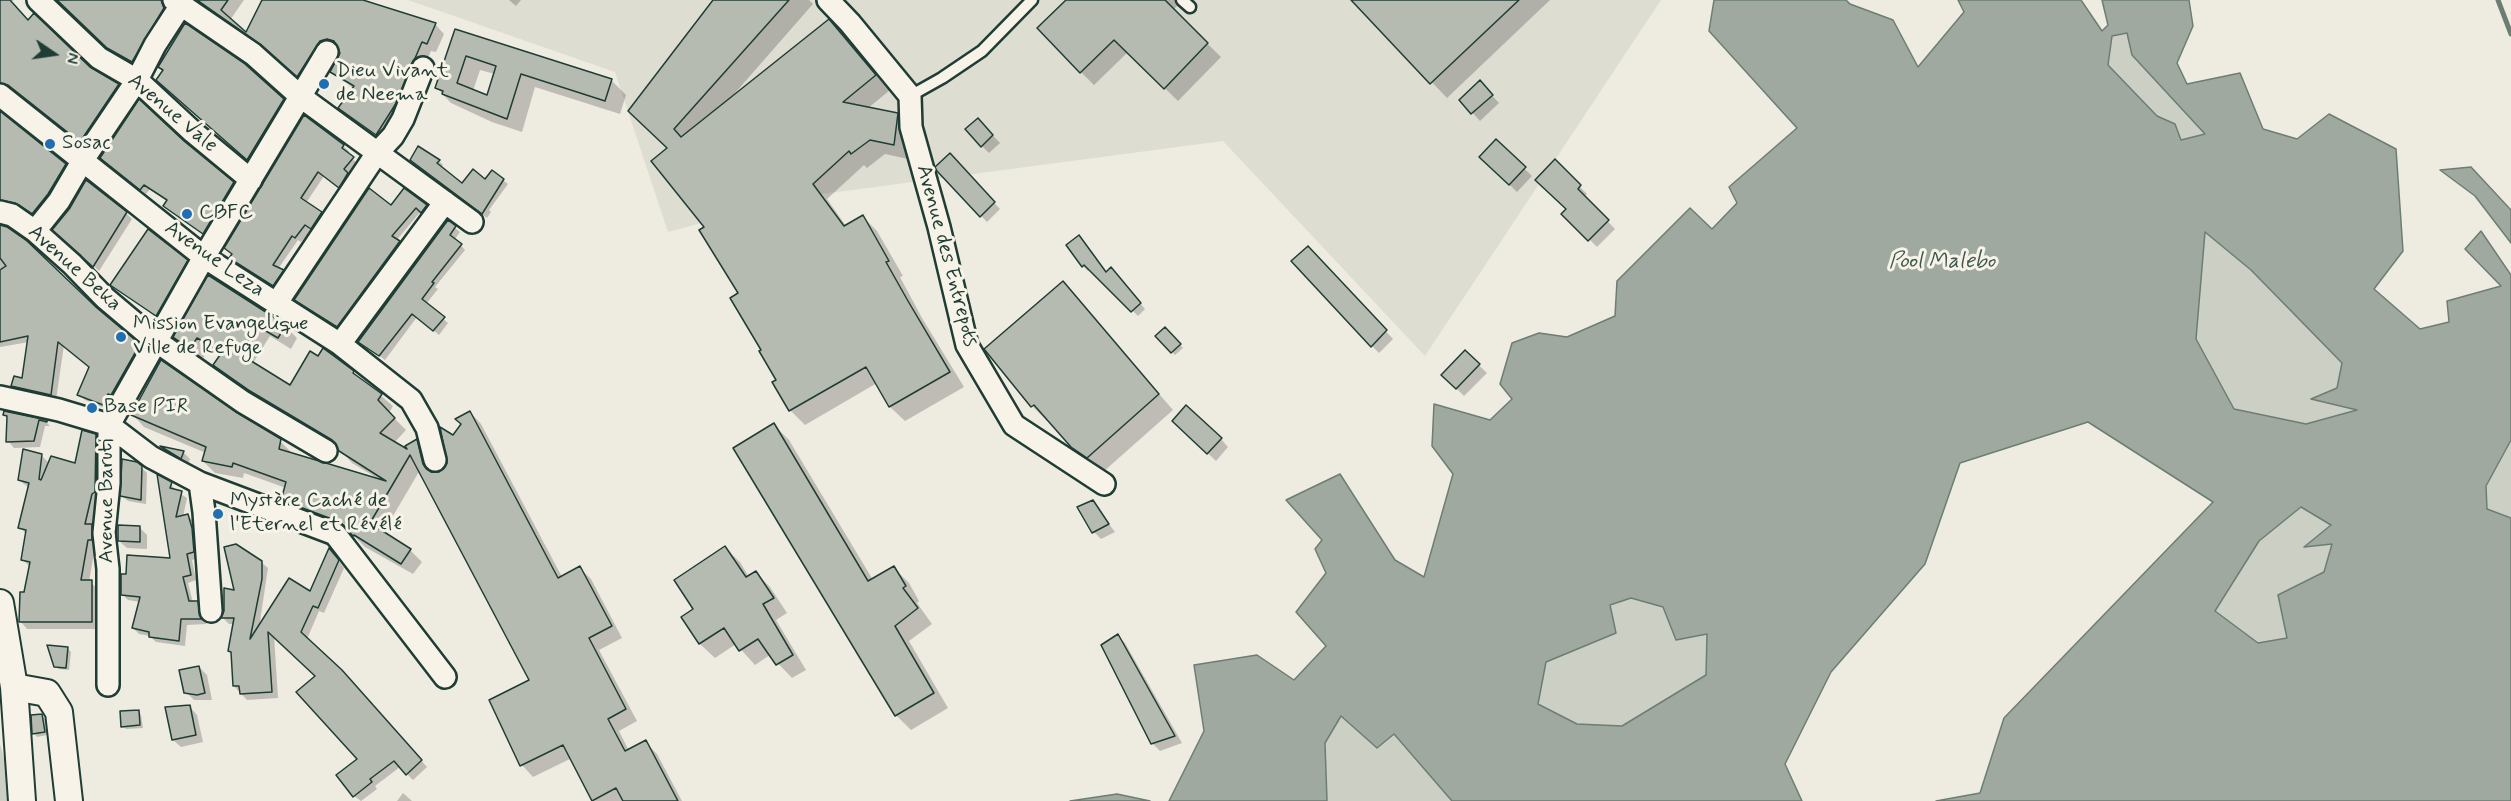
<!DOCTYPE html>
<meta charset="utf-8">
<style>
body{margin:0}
#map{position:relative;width:2511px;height:801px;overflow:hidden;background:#eeece1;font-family:Mynerve,sans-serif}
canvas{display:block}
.north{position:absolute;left:24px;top:24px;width:60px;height:60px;-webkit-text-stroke:4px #f7f3e8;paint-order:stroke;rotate:103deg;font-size:16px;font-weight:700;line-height:24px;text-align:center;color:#1f3d34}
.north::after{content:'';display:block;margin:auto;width:21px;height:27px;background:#1f3d34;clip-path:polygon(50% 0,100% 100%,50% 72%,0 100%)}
</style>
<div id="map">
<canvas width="2511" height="801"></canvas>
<div class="north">N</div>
</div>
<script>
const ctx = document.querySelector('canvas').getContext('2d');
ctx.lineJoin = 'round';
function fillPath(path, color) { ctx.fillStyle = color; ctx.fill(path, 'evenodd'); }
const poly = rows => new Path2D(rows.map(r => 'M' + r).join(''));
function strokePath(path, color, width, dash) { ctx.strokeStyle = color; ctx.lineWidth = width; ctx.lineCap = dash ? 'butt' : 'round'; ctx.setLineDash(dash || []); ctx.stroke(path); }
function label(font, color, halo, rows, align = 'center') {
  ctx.font = font + ' Mynerve,sans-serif'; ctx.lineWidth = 6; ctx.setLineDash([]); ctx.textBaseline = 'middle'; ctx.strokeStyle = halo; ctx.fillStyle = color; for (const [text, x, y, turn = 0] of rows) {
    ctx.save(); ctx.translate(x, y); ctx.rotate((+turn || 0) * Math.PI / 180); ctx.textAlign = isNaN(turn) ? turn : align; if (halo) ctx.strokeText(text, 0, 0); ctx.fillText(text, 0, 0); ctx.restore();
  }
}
fillPath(poly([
 [408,0,1661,0,1425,356,1223,141,799,197,668,232,615,72]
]), '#ddddd2');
fillPath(poly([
 [2127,32,2186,110,2206,134,2181,140,2175,124,2157,116,2108,65,2112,36],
 [2205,231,2251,270,2343,363,2337,388,2313,398,2358,410,2306,424,2234,409,2196,339],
 [2511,440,2511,518,2487,509,2486,486],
 [2301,507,2331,525,2305,546,2332,543,2324,573,2278,595,2287,638,2258,643,2215,612,2259,541],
 [1631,598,1663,607,1707,634,1706,675,1622,726,1577,724,1538,703,1546,662,1616,633,1610,605],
 [1341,715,1377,748,1393,734,1452,801,1327,801,1325,743],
 [0,744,9,775,9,801,0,801]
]), '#cccfc4');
const water = poly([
 [1714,0,1846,0,1850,4,1893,20,1918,67,1964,12,1958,0,2081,0,2102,31,2108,25,2102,0,2189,0,2193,26,2177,63,2187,84,2240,73,2263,129,2297,139,2329,114,2396,149,2403,251,2374,289,2420,329,2449,322,2447,301,2501,286,2465,249,2481,231,2511,275,2511,440,2486,486,2487,509,2511,518,2511,801,1936,801,1980,793,2004,718,2213,502,2088,422,1960,463,1925,564,1831,672,1785,764,1802,801,1452,801,1394,734,1377,748,1341,716,1325,743,1327,801,1169,801,1204,731,1194,665,1257,655,1294,680,1326,646,1296,612,1326,573,1315,549,1322,540,1286,500,1340,474,1395,560,1424,577,1453,474,1432,446,1434,404,1490,420,1512,399,1500,384,1512,343,1539,333,1567,337,1615,316,1617,281,1690,208,1712,229,1737,203,1729,187,1797,128,1709,31,1714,0],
 [2127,33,2132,55,2205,134,2181,140,2175,124,2157,116,2108,65,2112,36,2127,33],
 [2205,232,2251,270,2342,363,2337,388,2311,399,2357,410,2306,424,2234,409,2196,339,2205,232],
 [2301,507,2331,525,2304,547,2332,544,2324,572,2278,595,2287,638,2258,643,2215,611,2259,541,2301,507],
 [1631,598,1663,607,1676,640,1707,634,1706,675,1622,726,1577,724,1538,704,1546,662,1616,633,1610,605,1631,598],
 [2471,167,2511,210,2511,243,2475,196,2440,170,2471,167],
 [1117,794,1150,801,1070,801,1117,794]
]);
fillPath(water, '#9fa99f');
strokePath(water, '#6c7e74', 1.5);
fillPath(poly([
 [0,0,14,0,11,2,28,22,124,91,86,147,15,90,4,88,0,84],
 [58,0,175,0,142,70,118,57],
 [192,0,244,0,230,20,246,34,263,0,358,0,435,24,444,34,436,52,431,51,404,115,386,143,340,108,354,89,332,71,341,53,339,49,330,50,307,85,271,53],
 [509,0,521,0,516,6],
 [715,0,809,0,813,4,728,101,829,21,890,90,867,109,897,115,912,130,908,159,885,154,867,168,864,165,827,199,846,226,863,217,877,231,903,276,900,277,922,318,964,387,905,421,890,407,877,383,805,425,790,410,774,383,778,381,763,350,740,293,669,148,644,125],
 [1068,0,1183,0,1173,10,1221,57,1178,101,1128,52,1094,85,1081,72],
 [1353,0,1550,0,1447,98],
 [456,31,611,80,626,95,620,114,535,87,522,132,492,122,451,103,437,88],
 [480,70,495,74,488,97,473,91],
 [162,84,283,100,287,104,252,163],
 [1487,90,1499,103,1480,121,1461,100],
 [0,113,70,170,38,218,22,207,3,204,0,206],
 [985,127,1000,143,989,153,982,146],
 [1496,141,1532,176,1517,192,1481,157],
 [183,143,239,189,209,238,170,211,168,201,150,189,146,194,107,163],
 [343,146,349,151,347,154,358,164,348,175,353,179,344,192,324,176,306,203,327,218,317,233,311,230,301,242,298,240,278,269,288,276,279,290,236,263,231,258],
 [950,155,1000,209,987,222,938,171],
 [439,161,443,165,441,168,462,185,486,181,492,172,508,184,489,210,491,212,487,218,416,164],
 [1555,162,1587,194,1584,197,1615,229,1597,247,1564,214,1568,210],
 [426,206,430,210,426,216,421,211,396,241,404,247,342,330,301,304,392,207],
 [126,213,132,219,99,271,55,229],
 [448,222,460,232,455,239,465,250,435,287,438,289,426,304,448,323,439,335,417,317,385,360,360,341],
 [0,226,145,351,109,410,85,400,79,394,90,367,64,345,56,400,19,392,13,386,24,380,29,342,0,347,0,296,10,271,0,268],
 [1084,242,1107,273,1117,275,1145,309,1138,316,1090,269,1088,271,1083,266],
 [1316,256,1393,339,1379,353,1372,346],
 [187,261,194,269,164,323,112,285],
 [209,277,285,326,297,338,291,349,270,336,253,363,291,387,353,372,393,406,389,413,406,430,394,443,411,453,416,441,428,453,433,474,439,474,449,463,453,437,470,412,481,424,562,577,580,568,591,579,622,638,599,650,637,721,619,731,629,751,645,742,657,754,682,801,595,801,572,758,533,777,522,765,491,701,531,681,420,470,383,533,410,550,422,562,413,574,365,547,351,533,295,512,283,500,286,488,244,473,243,478,215,473,203,461,206,453,144,427,133,415,235,414,280,441,292,453,292,455,380,480,352,463,338,447,263,403,226,377,215,365,221,356,209,349,202,360,175,337],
 [1063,283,1173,410,1103,472,1089,462,1049,420,1047,421,1032,406],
 [1165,329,1183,348,1175,355,1157,336],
 [1465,352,1487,373,1464,396,1443,375],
 [5,413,46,422,50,426,45,426,40,447,14,448,8,441,8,418],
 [1174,421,1221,439,1228,447,1216,461],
 [774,425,789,440,873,580,894,568,909,583,919,601,917,603,932,624,909,641,948,708,911,730,896,715,735,449],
 [95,436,103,443,99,501,93,527,99,533,99,547,95,547,89,582,99,589,99,629,27,629,20,621,30,567,23,560,27,535,20,527,29,488,19,480,41,455,50,464,76,465],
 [163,448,183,452,190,459,188,464],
 [141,467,147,473,146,504,128,501,122,496],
 [159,477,171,484,176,491,187,498,183,517,188,516,194,522,198,535,199,558,192,560,196,580,188,583,193,603,197,603,203,609,206,624,187,625,185,646,156,642,150,636,139,634,133,628,140,602,128,600,122,594,172,559],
 [1092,502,1115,532,1101,539,1094,532],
 [139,527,147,535,147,549,127,548,119,541],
 [725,548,740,562,749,577,756,573,770,587,787,613,776,620,806,670,792,678,770,655,755,665,736,644,715,658,700,644,683,618,695,610],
 [335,556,344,568,324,613,319,611,307,639,348,678,427,767,413,780,400,767,375,786,377,789,361,801,354,796,359,759,317,676,274,635,278,698,247,700,234,686,235,624,229,624,223,618,236,592,261,562,268,568,259,628,310,593],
 [1118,636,1125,643,1182,743,1160,751,1152,743],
 [67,648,71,652,69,670,59,669,55,666],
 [199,667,207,675,212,700,194,700,186,692],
 [190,707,197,715,203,742,181,747,173,740],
 [138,711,141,715,143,728,126,729,123,726],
 [42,715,45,719,47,735,37,737,34,733],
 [403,793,412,801,397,801]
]), '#0003');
strokePath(poly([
 [2498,0,2511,34]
]), '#6c7e74', 5);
const building = poly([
 [0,0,10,0,28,20,34,13,90,67,119,84,80,142,8,85,0,83,0,0],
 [57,0,161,0,164,8,132,62,107,48,57,0],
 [197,0,228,0,221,10,246,32,262,0,363,0,436,23,427,44,422,42,395,105,376,135,338,108,354,86,330,72,340,53,334,41,327,39,320,41,297,77,260,44,197,0],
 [713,0,789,0,674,129,681,137,829,19,876,75,843,102,898,113,894,145,870,140,851,154,849,151,813,184,844,226,863,215,889,261,886,262,908,301,950,372,889,407,866,367,789,411,772,382,776,380,759,351,761,350,730,298,738,293,699,230,704,227,651,161,667,148,628,111,713,0],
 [1066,0,1165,0,1208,43,1164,89,1114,40,1080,73,1037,28,1066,0],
 [1351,0,1519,0,1430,84,1351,0],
 [185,23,245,64,284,99,247,160,156,80,163,70,158,67,185,23],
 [455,29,612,79,605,101,521,74,507,119,442,94,443,91,435,88,455,29],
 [466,56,496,66,487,95,457,83,466,56],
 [1480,80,1493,95,1471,114,1459,100,1480,80],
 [139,99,184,141,234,182,203,234,163,206,167,200,144,185,140,190,100,158,139,99],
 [0,111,66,164,48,194,32,214,15,203,0,200,0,111],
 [304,115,344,145,342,148,354,157,344,169,348,173,339,188,318,172,301,198,322,212,311,229,305,225,295,238,292,236,273,265,284,270,273,286,229,258,232,254,224,248,304,115],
 [978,118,993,135,981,147,965,129,978,118],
 [1496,139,1526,167,1509,185,1479,157,1496,139],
 [418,146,440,160,437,163,462,183,473,169,485,179,492,170,504,179,482,214,410,160,418,146],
 [950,153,995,202,980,217,937,171,935,167,950,153],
 [1555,159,1581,185,1578,189,1609,220,1588,241,1561,214,1566,209,1535,180,1555,159],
 [86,180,127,212,93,267,52,230,70,208,86,180],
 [369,188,391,205,404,188,427,205,421,213,416,208,392,236,400,241,337,327,294,300,369,188],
 [448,220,456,226,450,235,462,244,432,282,434,283,422,299,445,317,433,331,412,314,379,356,358,342,448,220],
 [0,225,7,227,27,241,97,308,140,344,111,395,108,394,103,405,77,395,89,367,58,342,51,395,11,386,14,376,22,378,28,336,0,342,0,270,6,266,0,258,0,225],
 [148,229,188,260,156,316,110,285,148,229],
 [1079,235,1106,272,1111,267,1141,303,1131,312,1084,265,1082,267,1066,245,1079,235],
 [1308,246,1387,330,1371,347,1291,261,1308,246],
 [208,275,286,325,278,338,257,326,240,354,290,385,310,351,318,356,323,348,354,371,353,373,382,394,378,400,395,418,380,433,407,449,405,446,417,439,423,464,431,472,439,472,447,463,440,427,453,435,461,424,455,419,470,411,558,578,580,566,612,626,589,638,626,709,608,719,625,751,646,740,678,801,623,801,616,788,592,801,563,745,520,766,489,700,529,680,410,455,370,523,411,549,401,564,354,535,353,536,340,522,281,500,286,482,233,463,232,467,202,461,206,447,131,415,161,360,236,412,281,439,279,449,386,481,339,451,332,440,250,391,213,365,222,352,197,338,190,349,173,337,208,275],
 [1063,281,1159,394,1087,458,1071,447,1034,405,1031,407,984,349,1063,281],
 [1165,327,1181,344,1171,353,1155,336,1165,327],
 [1465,350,1480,364,1456,389,1441,375,1465,350],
 [1186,405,1222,438,1207,454,1172,421,1186,405],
 [4,411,47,420,47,422,39,420,34,441,6,442,7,416,3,415,4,411],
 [774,423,868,581,894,566,906,586,903,588,918,608,895,626,934,693,895,716,733,448,774,423],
 [82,430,96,434,95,492,92,494,85,524,92,524,92,540,88,540,81,580,92,580,92,622,19,622,20,592,24,592,30,562,21,560,26,530,18,528,29,483,18,480,23,449,42,454,39,479,41,480,51,456,75,463,82,430],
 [160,446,184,451,181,459,160,446],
 [122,459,137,462,142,466,141,500,120,496,122,459],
 [157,474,172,482,170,488,182,491,176,517,188,514,192,528,194,552,187,554,191,575,183,577,189,601,198,601,201,619,181,619,179,641,149,637,149,632,132,628,140,597,121,595,121,574,126,574,127,555,170,558,157,474],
 [1093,500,1109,524,1092,533,1077,507,1093,500],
 [118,525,140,526,140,542,118,541,118,525],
 [236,544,262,561,262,579,250,639,289,578,310,591,329,548,339,560,318,608,313,606,301,632,342,670,422,760,406,775,394,761,370,779,372,782,353,797,336,775,357,759,296,692,315,676,268,632,272,692,240,694,239,686,233,686,231,652,228,651,234,618,221,618,224,611,224,588,234,590,224,547,236,544],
 [725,546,746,577,756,571,774,598,763,604,793,655,776,665,758,639,739,651,724,628,699,644,681,617,693,609,674,580,725,546],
 [1118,634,1175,736,1151,744,1101,645,1118,634],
 [47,645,68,647,66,668,54,667,47,645],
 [199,666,205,693,197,695,184,693,179,670,199,666],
 [190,705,196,735,172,740,165,707,190,705],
 [139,710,140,725,121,727,120,711,139,710],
 [42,714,45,732,32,734,31,715,42,714]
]);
fillPath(building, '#b5bbb0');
strokePath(building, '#1f3d34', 1.5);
const service = poly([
 [1182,0,1190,7],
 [910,96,942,78,982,51,1032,0]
]);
const minor = poly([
 [38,0,99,58,137,80,193,132,251,180],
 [174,0,253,54,301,97,472,222],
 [828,0,850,23,910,96,911,127,939,227,967,345,1014,425,1104,484],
 [0,95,204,257,340,344,411,400,427,428,435,460],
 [0,212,12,215,35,231,72,264,105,298,156,341,243,402,326,451],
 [35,231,59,201,83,160,137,80,155,45,181,5],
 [276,304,377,153,393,136,403,119,423,68],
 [340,344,445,202],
 [0,397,59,410,109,425,151,457,200,483,335,534,445,677],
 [200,483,204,512,211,611],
 [108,685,108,569,104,533,109,483,109,425,204,257,327,52]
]);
const tertiary = poly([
 [0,603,14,687,22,801],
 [14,687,47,693,59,712,69,801]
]);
strokePath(service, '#1f3d34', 15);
strokePath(minor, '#1f3d34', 26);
strokePath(tertiary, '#1f3d34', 30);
strokePath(service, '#f7f3e8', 10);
strokePath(minor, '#f7f3e8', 21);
strokePath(tertiary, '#f7f3e8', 26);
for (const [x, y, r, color] of [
 [324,84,6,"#1f6fb2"],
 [50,144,6,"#1f6fb2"],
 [187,214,6,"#1f6fb2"],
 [121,337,6,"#1f6fb2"],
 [92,408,6,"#1f6fb2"],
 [218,514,6,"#1f6fb2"]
]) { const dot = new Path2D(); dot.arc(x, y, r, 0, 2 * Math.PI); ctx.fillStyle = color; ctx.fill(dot); strokePath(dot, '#f7f3e8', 2); }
label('21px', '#1f3d34', '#f7f3e8', [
 ["Dieu Vivant",336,72],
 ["de Neema",336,96],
 ["Sosac",62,144],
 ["CBFC",199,214],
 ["Mission Evangelique",133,325],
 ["Ville de Refuge",133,349],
 ["Base PIR",104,408],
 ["Mystère Caché de",230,502],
 ["l'Eternel et Révélé",230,526]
], 'left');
label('21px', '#1f3d34', '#f7f3e8', [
 ["Avenue Vale",172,114,40],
 ["Avenue des Entrepots",946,256,75],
 ["Avenue Leza",214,260,35],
 ["Avenue Beka",74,269,42],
 ["Avenue Baruti",108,501,-90]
]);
label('italic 22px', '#3f584f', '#f7f3e8', [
 ["Pool Malebo",1942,262]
]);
</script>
